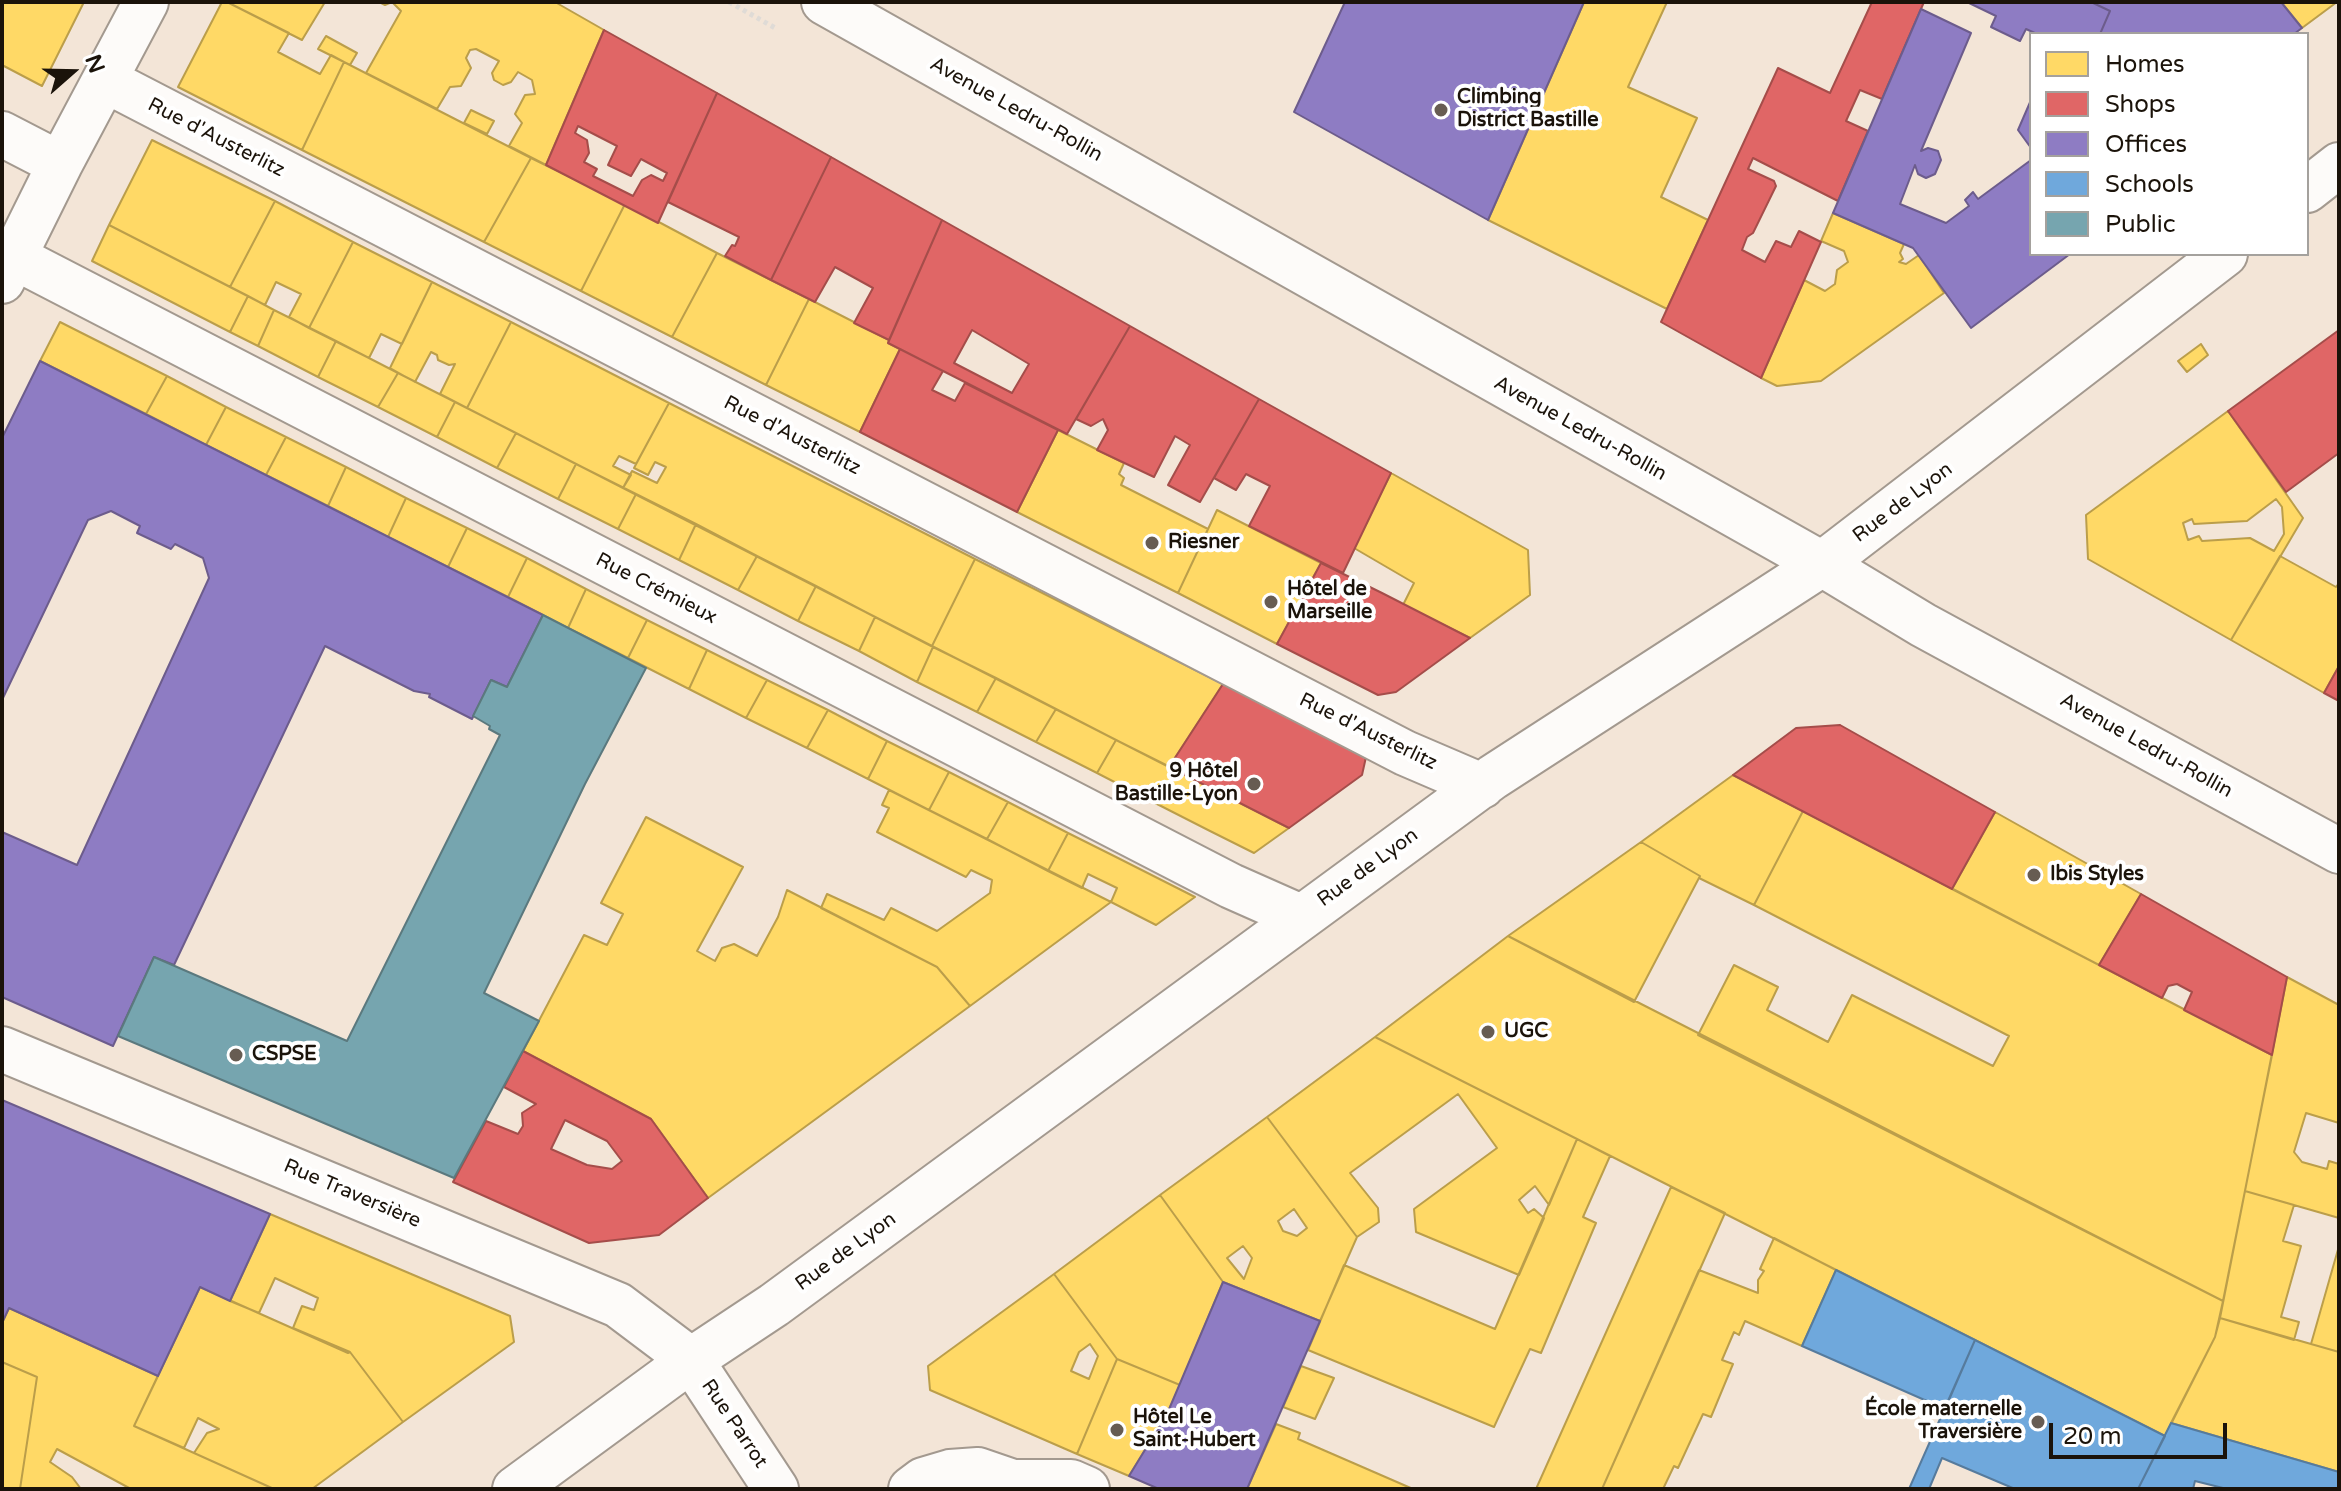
<!DOCTYPE html>
<meta charset="utf-8">
<style>
body{margin:0}
#map{position:relative;width:2341px;height:1491px;overflow:hidden;background:#f3e5d7;font-family:"Varela Round",sans-serif}
canvas{display:block}
.frame{position:absolute;inset:0;border:4px solid #1b130a;pointer-events:none}
.legend{position:absolute;left:2029px;top:32px;width:280px;height:224px;box-sizing:border-box;background:#fff;border:2px solid #a4a19d;margin:0;padding:10px 14px;list-style:none;font-size:24px;color:#1b130a}
.legend li{display:flex;align-items:center;gap:16px;height:40px}
.legend b{width:40px;border:2px solid #a4a19d}
.north{position:absolute;left:32px;top:32px;width:80px;height:80px;-webkit-text-stroke:6px #fff;paint-order:stroke;rotate:70deg;font-size:22px;font-weight:700;line-height:32px;text-align:center;color:#1b130a}
.north::after{content:'';display:block;margin:auto;width:28px;height:36px;background:#1b130a;clip-path:polygon(50% 0,100% 100%,50% 72%,0 100%)}
.scale{position:absolute;left:2049px;top:1423px;width:178px;height:36px;box-sizing:border-box;border:4px solid #1b130a;border-top:0;padding-left:10px;font-size:24px;line-height:28px;white-space:nowrap;color:#1b130a;-webkit-text-stroke:6px #fff;paint-order:stroke}
</style>
<div id="map">
<canvas width="2341" height="1491"></canvas>
<div class="frame"></div>
<ul class="legend">
<li><b style="height:22px;background:#ffd966"></b>Homes</li>
<li><b style="height:22px;background:#e06666"></b>Shops</li>
<li><b style="height:22px;background:#8e7cc3"></b>Offices</li>
<li><b style="height:22px;background:#6fa8dc"></b>Schools</li>
<li><b style="height:22px;background:#76a5af"></b>Public</li>
</ul>
<div class="north">N</div>
<div class="scale">20 m</div>
</div>
<script>
const ctx = document.querySelector('canvas').getContext('2d');
ctx.lineJoin = 'round';
function fillPath(path, color) { ctx.fillStyle = color; ctx.fill(path, 'evenodd'); }
const poly = rows => new Path2D(rows.map(r => 'M' + r).join(''));
function strokePath(path, color, width, dash) { ctx.strokeStyle = color; ctx.lineWidth = width; ctx.lineCap = dash ? 'butt' : 'round'; ctx.setLineDash(dash || []); ctx.stroke(path); }
function label(font, color, halo, rows, align = 'center') {
  ctx.font = font + ' "Varela Round",sans-serif'; ctx.lineWidth = 8; ctx.setLineDash([]); ctx.textBaseline = 'middle'; ctx.strokeStyle = halo; ctx.fillStyle = color; for (const [text, x, y, turn = 0] of rows) {
    ctx.save(); ctx.translate(x, y); ctx.rotate((+turn || 0) * Math.PI / 180); ctx.textAlign = isNaN(turn) ? turn : align; if (halo) ctx.strokeText(text, 0, 0); ctx.fillText(text, 0, 0); ctx.restore();
  }
}
const homes = poly([
 [2,2,84,2,42,86,2,65,2,2],
 [222,2,227,2,289,33,278,52,320,74,331,55,344,62,302,150,178,87,222,2],
 [227,2,325,2,302,40,227,2],
 [379,2,555,2,604,30,546,165,509,146,522,123,515,114,525,95,535,94,532,80,518,72,511,82,503,85,494,80,492,73,499,61,476,49,470,50,466,58,471,68,461,86,450,87,437,109,366,73,401,11,392,2,385,5,379,2],
 [1584,2,1667,2,1628,87,1697,118,1661,197,1708,220,1667,309,1488,220,1584,2],
 [2281,2,2337,2,2302,28,2281,2],
 [326,36,357,53,350,65,318,49,326,36],
 [344,62,531,158,484,242,302,150,344,62],
 [471,110,494,121,487,134,464,123,471,110],
 [152,140,275,201,230,287,109,225,152,140],
 [531,158,625,204,581,291,484,242,531,158],
 [275,201,353,242,309,328,289,317,301,294,276,282,265,305,230,287,275,201],
 [625,204,717,253,672,337,581,291,625,204],
 [1833,213,1904,244,1900,253,1903,259,1899,262,1906,264,1919,255,1944,293,1821,381,1777,386,1761,378,1804,280,1825,291,1835,284,1837,270,1848,262,1844,251,1821,241,1833,213],
 [109,225,248,296,230,332,92,261,109,225],
 [353,242,432,282,402,344,381,334,369,358,309,328,353,242],
 [717,253,809,299,766,385,672,337,717,253],
 [432,282,511,322,467,408,440,394,455,364,449,365,438,360,437,355,431,352,415,382,390,368,432,282],
 [248,296,274,310,258,346,230,332,248,296],
 [809,299,889,340,888,343,900,349,860,432,766,385,809,299],
 [274,310,336,341,318,377,258,346,274,310],
 [60,322,167,376,146,414,40,361,60,322],
 [511,322,669,403,636,464,619,456,613,466,631,475,623,488,467,408,511,322],
 [336,341,398,373,378,407,318,377,336,341],
 [2201,344,2208,355,2187,372,2178,361,2201,344],
 [398,373,455,402,437,437,378,407,398,373],
 [167,376,226,407,206,445,146,414,167,376],
 [455,402,516,433,497,468,437,437,455,402],
 [669,403,975,559,932,646,623,488,632,471,657,483,666,467,655,462,648,475,634,468,669,403],
 [226,407,286,437,266,475,206,445,226,407],
 [2228,411,2303,518,2231,640,2088,559,2086,515,2228,411],
 [2276,499,2282,507,2284,534,2274,551,2250,538,2202,541,2199,536,2188,540,2183,523,2192,519,2194,524,2247,521,2276,499],
 [1058,430,1124,463,1119,474,1124,478,1121,485,1208,529,1178,593,1017,512,1058,430],
 [516,433,576,464,558,499,497,468,516,433],
 [286,437,346,467,328,506,266,475,286,437],
 [576,464,636,494,618,529,558,499,576,464],
 [346,467,406,498,388,537,328,506,346,467],
 [1391,473,1528,550,1530,595,1470,638,1403,605,1414,583,1354,548,1391,473],
 [636,494,696,524,679,560,618,529,636,494],
 [406,498,467,528,448,567,388,537,406,498],
 [1217,510,1321,563,1277,644,1178,593,1217,510],
 [696,524,757,556,738,590,679,560,696,524],
 [467,528,527,558,508,597,448,567,467,528],
 [757,556,816,586,798,621,738,590,757,556],
 [2280,556,2336,587,2339,583,2339,666,2324,693,2231,640,2280,556],
 [527,558,586,589,568,628,508,597,527,558],
 [975,559,1223,684,1169,767,932,646,975,559],
 [816,586,875,617,859,651,798,621,816,586],
 [586,589,647,620,628,658,568,628,586,589],
 [875,617,933,647,917,682,859,651,875,617],
 [647,620,707,650,689,689,628,658,647,620],
 [933,647,996,678,977,712,917,682,933,647],
 [707,650,767,680,746,718,689,689,707,650],
 [996,678,1056,709,1036,742,977,712,996,678],
 [767,680,828,710,807,748,746,718,767,680],
 [1056,709,1116,740,1097,773,1036,742,1056,709],
 [828,710,887,741,868,779,807,748,828,710],
 [1116,740,1176,770,1157,804,1097,773,1116,740],
 [887,741,949,772,929,810,868,779,887,741],
 [1176,770,1289,828,1254,853,1210,831,1157,804,1176,770],
 [949,772,1008,802,987,839,929,810,949,772],
 [1733,775,1803,811,1754,905,1699,878,1700,876,1641,842,1733,775],
 [889,790,1111,902,970,1006,937,967,821,908,827,894,884,920,891,908,937,931,990,893,992,880,971,870,966,877,877,832,889,808,882,805,889,790],
 [1008,802,1068,833,1048,871,987,839,1008,802],
 [1803,811,2272,1055,2223,1301,1698,1035,1734,965,1778,987,1767,1010,1828,1042,1852,995,1993,1066,2009,1036,1754,905,1803,811],
 [1995,812,2141,894,2099,965,1952,889,1995,812],
 [646,817,743,867,697,951,715,961,722,948,734,944,757,956,778,917,787,890,937,967,970,1006,708,1198,651,1119,523,1051,584,935,607,945,623,914,601,903,646,817],
 [1068,833,1116,857,1195,897,1156,925,1111,902,1117,888,1088,874,1082,888,1048,871,1068,833],
 [1641,842,1700,876,1634,1002,1508,936,1641,842],
 [1508,936,2223,1301,2215,1337,2165,1436,1375,1037,1508,936],
 [2287,977,2339,1005,2339,1123,2306,1113,2294,1152,2302,1162,2327,1169,2329,1161,2339,1164,2339,1218,2245,1191,2287,977],
 [1375,1037,1577,1139,1549,1205,1535,1186,1519,1200,1528,1213,1534,1209,1544,1218,1519,1275,1416,1232,1414,1209,1497,1148,1458,1094,1350,1173,1378,1208,1379,1222,1357,1237,1267,1117,1375,1037],
 [1267,1117,1357,1237,1320,1321,1223,1282,1160,1195,1267,1117],
 [1294,1209,1307,1228,1297,1236,1283,1231,1278,1221,1294,1209],
 [1243,1246,1252,1258,1244,1279,1227,1258,1243,1246],
 [1577,1139,1610,1156,1583,1217,1596,1223,1541,1353,1530,1349,1494,1427,1308,1350,1344,1265,1495,1329,1577,1139],
 [1671,1187,1725,1213,1602,1489,1536,1489,1671,1187],
 [2245,1191,2294,1205,2283,1241,2301,1246,2281,1317,2299,1322,2294,1340,2220,1318,2245,1191],
 [1160,1195,1223,1282,1180,1385,1117,1359,1054,1274,1160,1195],
 [270,1214,510,1316,514,1342,403,1422,350,1352,293,1328,302,1306,314,1310,318,1298,275,1278,259,1313,230,1301,270,1214],
 [1774,1238,1836,1270,1802,1346,1745,1321,1739,1335,1734,1332,1722,1360,1733,1364,1711,1417,1703,1414,1678,1468,1674,1466,1663,1489,1602,1489,1699,1270,1758,1293,1758,1280,1764,1271,1760,1269,1774,1238],
 [2339,1246,2339,1352,2311,1344,2339,1246],
 [1054,1274,1117,1359,1077,1454,930,1390,928,1366,1054,1274],
 [1090,1344,1098,1356,1089,1379,1071,1371,1079,1352,1090,1344],
 [200,1287,348,1353,350,1352,403,1422,312,1489,274,1489,194,1453,207,1433,219,1429,198,1418,184,1448,134,1426,200,1287],
 [9,1308,158,1376,134,1426,274,1489,131,1489,57,1449,50,1462,72,1477,81,1489,20,1489,37,1377,2,1362,2,1323,9,1308],
 [2220,1318,2339,1352,2339,1472,2171,1423,2215,1337,2220,1318],
 [1117,1359,1180,1385,1167,1414,1129,1476,1077,1454,1117,1359],
 [2,1362,37,1377,20,1489,2,1489,2,1362],
 [1301,1366,1334,1378,1315,1419,1283,1407,1301,1366],
 [1276,1424,1300,1433,1298,1439,1413,1489,1247,1489,1276,1424]
]);
fillPath(homes, '#ffd966');
strokePath(homes, '#bb9e4a', 2);
const shops = poly([
 [1872,2,1924,2,1882,99,1860,90,1846,121,1868,131,1838,201,1753,158,1748,169,1774,181,1776,186,1753,233,1747,237,1742,250,1765,262,1776,241,1791,247,1799,231,1821,242,1761,378,1661,322,1778,68,1830,93,1872,2],
 [604,30,717,93,658,223,546,165,604,30],
 [578,126,617,146,608,165,631,176,641,159,667,173,663,181,651,175,642,180,633,196,593,176,597,169,584,162,589,153,587,140,575,133,578,126],
 [717,93,831,157,771,280,725,256,732,245,735,246,739,237,668,202,717,93],
 [831,157,942,220,889,340,854,323,873,288,835,267,815,302,771,280,831,157],
 [942,220,1130,326,1067,434,888,343,942,220],
 [972,330,1029,364,1012,393,954,363,972,330],
 [1130,326,1259,399,1200,502,1168,485,1190,445,1175,436,1154,477,1097,450,1108,430,1103,419,1091,426,1076,419,1130,326],
 [2339,330,2339,453,2286,492,2228,411,2339,330],
 [900,349,943,371,932,390,955,401,965,383,1058,430,1017,512,860,432,900,349],
 [1259,399,1391,473,1343,573,1249,526,1270,486,1246,474,1236,490,1214,478,1259,399],
 [1321,563,1382,593,1470,638,1396,692,1378,695,1277,644,1321,563],
 [2339,666,2339,701,2324,693,2339,666],
 [1223,684,1366,757,1362,775,1289,828,1169,767,1223,684],
 [1840,725,1995,812,1952,889,1733,775,1796,728,1840,725],
 [2141,894,2287,977,2272,1055,2184,1010,2192,992,2177,984,2168,986,2162,998,2099,965,2141,894],
 [523,1051,651,1119,708,1198,659,1235,589,1243,453,1182,486,1121,518,1134,523,1126,522,1113,536,1104,504,1087,523,1051],
 [565,1120,607,1141,622,1161,612,1169,587,1165,551,1149,565,1120]
]);
fillPath(shops, '#e06666');
strokePath(shops, '#a54d4a', 2);
const offices = poly([
 [1345,2,1584,2,1488,220,1294,112,1345,2],
 [1967,2,2091,2,2110,11,2100,34,2037,34,2026,29,2020,41,1991,27,1996,16,1967,2],
 [2091,2,2281,2,2302,28,2294,34,2100,34,2110,11,2091,2],
 [1921,9,1971,33,1921,151,1928,148,1938,151,1941,160,1935,174,1926,178,1918,174,1915,165,1900,204,1946,223,1969,206,1965,200,1973,192,1978,199,2031,160,2031,254,2070,254,1971,328,1913,248,1833,213,1921,9],
 [2031,100,2031,148,2018,130,2031,100],
 [40,361,543,615,507,687,491,680,472,719,429,697,430,694,414,691,325,646,174,965,154,957,113,1046,2,997,2,832,77,865,209,578,203,558,175,544,171,549,137,533,140,526,111,511,88,520,2,700,2,438,40,361],
 [2,1100,270,1214,230,1301,200,1287,158,1376,9,1308,2,1323,2,1100],
 [1223,1282,1320,1321,1247,1489,1159,1489,1129,1476,1167,1414,1223,1282]
]);
fillPath(offices, '#8e7cc3');
strokePath(offices, '#6c5c8c', 2);
const schools = poly([
 [1836,1270,1975,1340,1945,1409,1802,1346,1836,1270],
 [1975,1340,2165,1436,2138,1489,2015,1489,1942,1458,1929,1489,1909,1489,1975,1340],
 [2171,1423,2339,1472,2339,1489,2227,1489,2195,1481,2193,1489,2138,1489,2171,1423]
]);
fillPath(schools, '#6fa8dc');
strokePath(schools, '#567b9d', 2);
const public = poly([
 [543,615,646,668,585,784,484,993,539,1021,454,1178,118,1036,154,957,347,1041,500,735,489,729,490,726,473,716,491,680,507,687,543,615]
]);
fillPath(public, '#76a5af');
strokePath(public, '#5b797e', 2);
const minor = poly([
 [105,80,1405,753,1482,786],
 [2,134,60,164],
 [2307,190,2339,165],
 [14,257,1231,886,1301,917],
 [2,281,60,164,146,2],
 [2,1049,618,1305,691,1360,776,1489],
 [1013,1482,1071,1482,1087,1489],
 [515,1489,691,1360,774,1305,1493,777,1822,564,2225,254],
 [911,1489,923,1480,950,1472,978,1470,1013,1482,1024,1489]
]);
const major = poly([
 [824,2,1822,564,1923,625,2339,851]
]);
strokePath(minor, '#a3998f', 48);
strokePath(major, '#a3998f', 48);
strokePath(poly([
 [729,2,777,29]
]), '#dfdbd6', 5, [4, 4]);
strokePath(minor, '#fdfbf9', 44);
strokePath(major, '#fdfbf9', 44);
for (const [x, y, r, color] of [
 [1441,110,8,"#675c52"],
 [1152,543,8,"#675c52"],
 [1271,602,8,"#675c52"],
 [1254,784,8,"#675c52"],
 [2034,875,8,"#675c52"],
 [1488,1032,8,"#675c52"],
 [236,1055,8,"#675c52"],
 [2038,1422,8,"#675c52"],
 [1117,1430,8,"#675c52"]
]) { const dot = new Path2D(); dot.arc(x, y, r, 0, 2 * Math.PI); ctx.fillStyle = color; ctx.fill(dot); strokePath(dot, '#fff', 3); }
label('bold 20px', '#1b130a', '#fff', [
 ["Climbing",1457,98],
 ["District Bastille",1457,121],
 ["Riesner",1168,543],
 ["Hôtel de",1287,590],
 ["Marseille",1287,613],
 ["9 Hôtel",1238,772,"right"],
 ["Bastille-Lyon",1238,795,"right"],
 ["Ibis Styles",2050,875],
 ["UGC",1504,1032],
 ["CSPSE",252,1055],
 ["École maternelle",2022,1410,"right"],
 ["Traversière",2022,1433,"right"],
 ["Hôtel Le",1133,1418],
 ["Saint-Hubert",1133,1441]
], 'left');
label('20px', '#1b130a', '#fff', [
 ["Avenue Ledru-Rollin",1016,110,29],
 ["Rue d'Austerlitz",216,138,27],
 ["Avenue Ledru-Rollin",1580,429,29],
 ["Rue d'Austerlitz",792,436,27],
 ["Rue de Lyon",1903,503,-37],
 ["Rue Crémieux",656,589,27],
 ["Rue d'Austerlitz",1368,732,26],
 ["Avenue Ledru-Rollin",2146,746,29],
 ["Rue de Lyon",1368,868,-36],
 ["Rue Traversière",352,1194,23],
 ["Rue de Lyon",846,1252,-36],
 ["Rue Parrot",734,1424,56]
]);
</script>
